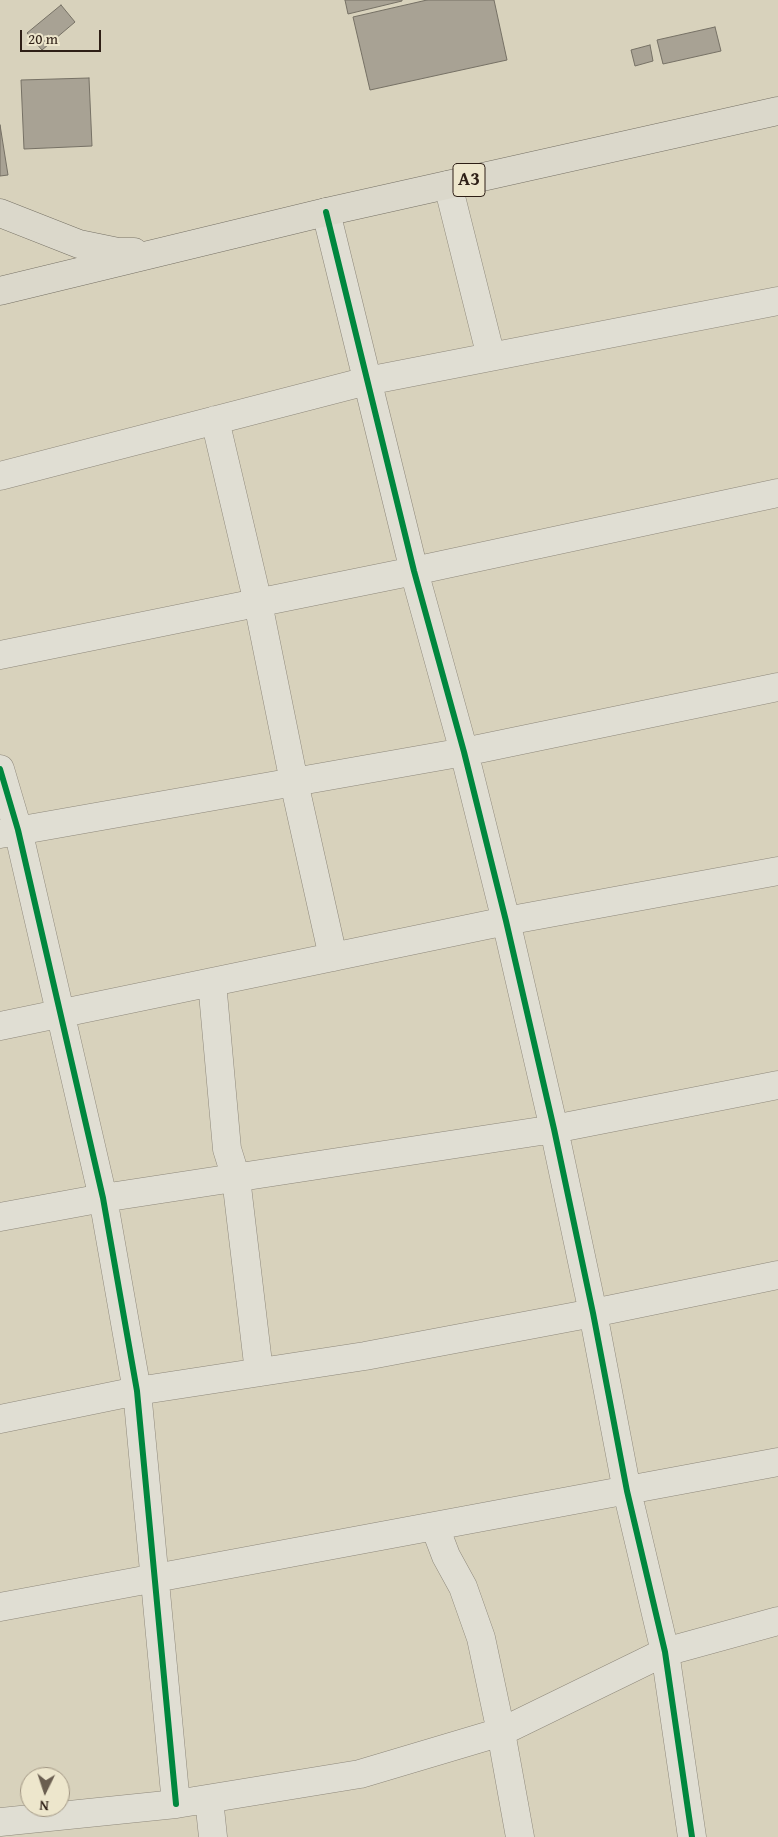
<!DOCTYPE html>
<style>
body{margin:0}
#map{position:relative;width:778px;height:1837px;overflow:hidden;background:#d8d2bc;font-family:"Gentium Book Plus",serif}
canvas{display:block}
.north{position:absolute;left:20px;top:1767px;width:50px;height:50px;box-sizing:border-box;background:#ede6cc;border:1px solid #a19683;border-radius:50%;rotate:184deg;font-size:14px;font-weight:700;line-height:20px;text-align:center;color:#2e1f16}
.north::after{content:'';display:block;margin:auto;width:18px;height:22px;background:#6a5e50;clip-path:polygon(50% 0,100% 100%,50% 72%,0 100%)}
.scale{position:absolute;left:20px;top:30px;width:81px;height:22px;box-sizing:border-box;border:2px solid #2e1f16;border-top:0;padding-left:6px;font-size:15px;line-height:18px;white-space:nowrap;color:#2e1f16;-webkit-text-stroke:4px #ede6cc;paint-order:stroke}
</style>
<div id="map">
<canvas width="778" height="1837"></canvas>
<div class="north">N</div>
<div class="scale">20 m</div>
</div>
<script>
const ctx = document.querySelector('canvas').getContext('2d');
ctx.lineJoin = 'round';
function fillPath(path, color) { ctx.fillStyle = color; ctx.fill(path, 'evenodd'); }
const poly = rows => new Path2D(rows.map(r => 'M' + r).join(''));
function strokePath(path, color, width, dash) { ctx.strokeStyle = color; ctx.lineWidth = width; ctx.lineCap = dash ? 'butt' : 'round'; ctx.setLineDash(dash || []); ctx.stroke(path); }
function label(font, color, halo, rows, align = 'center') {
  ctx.font = font + ' "Gentium Book Plus",serif'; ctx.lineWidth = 4; ctx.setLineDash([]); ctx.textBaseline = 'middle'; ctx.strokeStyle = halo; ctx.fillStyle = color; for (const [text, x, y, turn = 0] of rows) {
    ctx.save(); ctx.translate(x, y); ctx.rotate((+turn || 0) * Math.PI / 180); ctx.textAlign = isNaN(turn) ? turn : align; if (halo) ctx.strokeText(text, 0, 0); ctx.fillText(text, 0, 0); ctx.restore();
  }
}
const building = poly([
 [345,0,402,0,402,1,348,14,345,0],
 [427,0,494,0,507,60,370,90,353,17,427,0],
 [61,5,75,22,42,50,27,33,61,5],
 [715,27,721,51,663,64,657,40,715,27],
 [650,45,653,61,635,66,631,50,650,45],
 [89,78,92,146,24,149,21,80,89,78],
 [0,125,8,175,0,176,0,125]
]);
fillPath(building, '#a8a294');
strokePath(building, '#767165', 1);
const minor = poly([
 [448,185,491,357],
 [326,212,414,571,464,752,506,921,554,1129,593,1313,627,1491,665,1652,692,1837],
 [215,420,258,603,294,782,333,957],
 [0,476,367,381,778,301],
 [0,655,414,571,778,493],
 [0,769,18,830,103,1198,137,1391,176,1804],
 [0,834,464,752,778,687],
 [212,982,227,1149,236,1178,259,1372],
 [0,1026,506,921,778,871],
 [0,1217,103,1198,554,1129,778,1085],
 [0,1419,137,1391,365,1356,593,1313,778,1275],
 [435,1527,446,1556,463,1587,481,1638,501,1732,520,1837],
 [0,1607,778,1462],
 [209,1799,213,1837],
 [0,1822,176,1804,360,1774,501,1732,665,1652,778,1621]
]);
const trunk = poly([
 [0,213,79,244,118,252,134,252],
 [0,291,326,212,778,111]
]);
strokePath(minor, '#8e887b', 29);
strokePath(trunk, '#767165', 29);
strokePath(minor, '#e0ded3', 28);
strokePath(trunk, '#dbd8cb', 28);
strokePath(poly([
 [326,212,414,571,464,752,506,921,554,1129,593,1313,627,1491,665,1652,692,1837],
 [0,769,18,830,103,1198,137,1391,176,1804]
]), '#00873e', 6);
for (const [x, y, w] of [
 [469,180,32]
]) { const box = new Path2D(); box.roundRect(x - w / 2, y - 16.5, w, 33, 4); ctx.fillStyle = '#ede6cc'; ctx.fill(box); strokePath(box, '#2e1f16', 1); }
label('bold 19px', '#2e1f16', null, [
 ["A3",469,180]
]);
</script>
